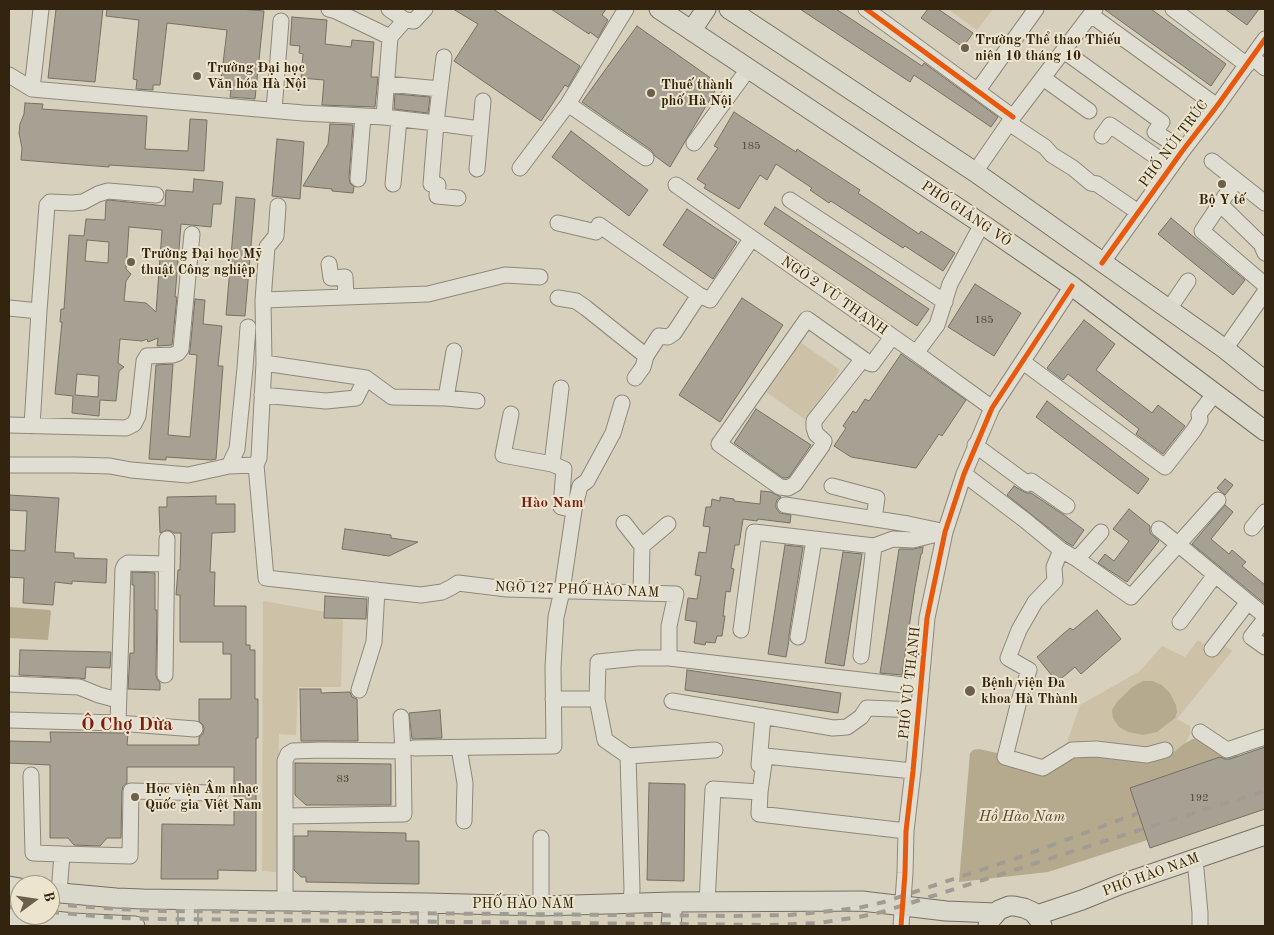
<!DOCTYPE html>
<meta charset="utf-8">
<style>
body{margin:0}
#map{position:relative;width:1274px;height:935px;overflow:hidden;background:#d7d0bc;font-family:"Old Standard TT",serif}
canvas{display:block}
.frame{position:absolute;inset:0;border:10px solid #332410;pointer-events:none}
.north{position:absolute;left:10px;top:875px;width:50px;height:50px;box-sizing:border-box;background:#ece4cc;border:1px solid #a29781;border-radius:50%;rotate:76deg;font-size:14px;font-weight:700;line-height:20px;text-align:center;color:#332410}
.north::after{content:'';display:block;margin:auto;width:18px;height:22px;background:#6c604c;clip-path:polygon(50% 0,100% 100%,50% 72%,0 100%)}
</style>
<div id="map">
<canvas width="1274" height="935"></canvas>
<div class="frame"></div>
<div class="north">B</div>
</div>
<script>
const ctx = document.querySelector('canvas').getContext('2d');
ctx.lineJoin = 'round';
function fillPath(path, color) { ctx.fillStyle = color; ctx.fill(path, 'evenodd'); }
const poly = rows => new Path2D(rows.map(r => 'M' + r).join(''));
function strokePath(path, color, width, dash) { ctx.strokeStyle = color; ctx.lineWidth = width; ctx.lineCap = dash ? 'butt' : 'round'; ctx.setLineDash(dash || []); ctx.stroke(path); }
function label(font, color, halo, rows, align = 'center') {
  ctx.font = font + ' "Old Standard TT",serif'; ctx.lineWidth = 4; ctx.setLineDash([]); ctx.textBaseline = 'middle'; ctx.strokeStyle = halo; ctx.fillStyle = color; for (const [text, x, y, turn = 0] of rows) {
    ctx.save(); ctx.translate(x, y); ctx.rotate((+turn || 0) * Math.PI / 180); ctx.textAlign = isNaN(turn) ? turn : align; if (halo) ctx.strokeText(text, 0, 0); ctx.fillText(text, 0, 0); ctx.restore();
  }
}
fillPath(poly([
 [948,9,993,9,977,30],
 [800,342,840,370,806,420,766,392],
 [263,601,343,615,341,687,298,687,296,735,279,734,276,872,262,871],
 [1198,640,1209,647,1217,640,1232,651,1177,719,1190,726,1191,733,1185,743,1175,751,1161,756,1042,763,1045,756,1061,760,1080,705,1140,671,1162,646,1185,657],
 [1143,681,1153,681,1162,685,1170,693,1176,705,1127,693,1132,687]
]), '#cdc2a7');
fillPath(poly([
 [9,607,50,610,51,612,48,640,9,638],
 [1143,681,1153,681,1162,685,1170,693,1176,705,1177,712,1175,718,1157,732,1143,735,1128,732,1119,727,1113,718,1112,710,1117,702,1132,687],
 [1204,737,1237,753,1255,810,1160,836,1048,872,959,882,970,753,973,750,979,749,1051,765,1081,750,1161,756,1175,751,1185,743,1195,738]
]), '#b5aa8e');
const building = poly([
 [56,9,103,9,95,82,48,78,56,9],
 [107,9,239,9,264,11,255,99,230,97,231,90,220,89,227,30,167,23,160,85,153,85,153,90,136,89,137,80,133,79,139,20,106,16,107,9],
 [453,9,493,9,580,66,568,87,565,85,541,121,454,61,478,24,453,9],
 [551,9,606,9,602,15,608,20,598,38,590,32,589,34,551,9],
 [800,9,836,9,922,66,924,63,998,117,991,127,914,75,910,82,800,9],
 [928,9,938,9,973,33,963,47,921,18,928,9],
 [1104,9,1151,9,1226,64,1211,86,1104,9],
 [1225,9,1259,9,1247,25,1225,9],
 [292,17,327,20,325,44,351,47,352,40,374,42,371,77,378,77,375,107,322,105,324,80,301,78,303,54,299,53,300,46,290,45,292,17],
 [637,26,719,84,670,167,655,156,651,150,582,102,637,26],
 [395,94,430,97,428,113,394,109,395,94],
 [25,103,43,104,42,109,147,116,145,149,188,151,190,119,207,120,204,171,109,165,109,167,21,160,22,148,19,133,20,124,24,114,25,103],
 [734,112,796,152,797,149,860,190,858,193,919,234,921,231,955,253,943,271,905,246,903,248,831,201,829,203,810,190,812,188,776,164,767,180,760,175,739,209,704,188,706,185,697,179,718,148,714,146,734,112],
 [330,124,353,125,349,178,350,183,354,187,353,193,332,191,332,189,303,186,328,144,330,124],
 [571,131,648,190,629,216,552,157,571,131],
 [277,139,304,142,300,199,272,196,277,139],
 [194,179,223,182,221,204,213,204,211,227,181,224,175,297,177,297,172,345,157,346,158,338,148,342,147,339,142,341,120,339,118,363,124,367,119,371,116,401,100,400,99,416,72,413,73,396,55,394,62,322,60,322,61,309,64,309,69,235,84,236,86,219,105,220,106,201,109,200,165,206,166,190,193,192,194,179],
 [129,227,162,230,156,312,146,303,124,301,126,281,131,274,126,269,129,227],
 [87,240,109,242,108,263,85,261,87,240],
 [77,374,99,376,98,397,75,395,77,374],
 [236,197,255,199,245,316,226,315,236,197],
 [775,207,929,309,917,326,764,224,775,207],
 [687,209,737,242,713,279,663,245,687,209],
 [1171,218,1245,280,1233,295,1158,234,1171,218],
 [975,284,1021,313,994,356,948,327,975,284],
 [742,298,783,325,720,422,679,395,742,298],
 [195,299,205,300,203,324,222,326,218,366,223,366,216,459,211,460,166,457,166,460,149,459,156,365,173,364,168,435,190,437,197,355,189,354,190,350,195,299],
 [1084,320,1115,344,1096,370,1152,413,1158,405,1185,426,1163,454,1136,434,1139,429,1068,374,1063,380,1047,368,1084,320],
 [901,354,966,400,942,436,939,434,916,468,851,457,834,446,846,428,843,426,853,411,856,413,865,399,869,401,901,354],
 [1047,401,1149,479,1138,494,1036,417,1047,401],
 [756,409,811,445,789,477,786,478,783,478,734,443,756,409],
 [1225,479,1233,485,1225,495,1217,488,1225,479],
 [1014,486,1026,493,1031,493,1064,515,1084,530,1073,546,1066,542,1007,495,1014,486],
 [761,491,771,492,781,497,777,500,776,503,776,508,780,513,791,515,790,523,758,519,757,521,743,519,739,545,735,545,731,568,734,569,730,592,726,591,723,616,725,616,722,636,717,636,715,643,706,642,705,645,694,643,697,622,685,620,688,598,697,599,701,576,695,575,699,552,706,553,710,527,703,526,706,507,711,507,712,499,720,501,720,497,734,499,734,501,760,504,761,491],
 [9,495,59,498,55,552,74,553,74,558,107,559,106,583,72,581,72,584,55,582,53,605,23,603,24,578,9,577,9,550,25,551,27,511,9,510,9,495],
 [216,496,216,504,235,504,235,532,212,533,210,572,215,572,214,606,246,606,246,645,250,645,250,650,255,650,255,699,258,699,258,738,256,738,256,871,218,870,218,879,161,879,162,824,234,825,234,767,127,767,127,783,123,786,122,791,121,838,107,838,100,846,74,845,68,838,50,838,50,765,9,763,9,741,51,742,50,732,123,733,128,733,127,745,199,745,199,737,203,734,204,729,203,725,199,721,199,699,231,699,231,654,223,654,223,642,180,642,180,595,176,595,178,570,180,570,181,533,174,533,171,531,167,530,160,533,159,507,167,507,167,497,216,496],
 [1225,505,1233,512,1211,539,1229,554,1232,550,1246,562,1242,566,1265,585,1265,604,1192,544,1225,505],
 [1129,509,1150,526,1150,533,1159,541,1127,582,1098,563,1105,554,1114,561,1129,541,1113,529,1129,509],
 [345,529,391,535,391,538,418,542,389,556,342,549,345,529],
 [785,545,803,547,789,635,789,640,786,657,768,654,785,545],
 [923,547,922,554,921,554,915,587,902,675,880,673,899,549,913,549,923,547],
 [843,552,862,554,844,666,825,663,843,552],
 [132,572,155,573,155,610,157,610,156,675,157,679,160,683,160,690,128,689,130,653,134,653,134,585,132,585,132,572],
 [325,596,367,599,366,619,324,618,325,596],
 [1097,610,1121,639,1081,674,1075,667,1057,682,1037,657,1070,628,1073,630,1097,610],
 [20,650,111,652,110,668,86,667,85,679,79,678,19,675,20,650],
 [687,670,841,693,838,713,685,690,687,670],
 [300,689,321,689,321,693,350,692,352,697,357,699,358,741,301,741,300,689],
 [440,710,442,738,412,739,409,713,440,710],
 [1265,747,1265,809,1150,848,1130,788,1220,757,1225,759,1230,759,1265,747],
 [295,763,391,764,391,805,306,805,295,795,295,763],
 [649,783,685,784,684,881,647,880,649,783],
 [308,831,406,833,406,841,419,841,419,884,306,882,306,877,301,877,294,870,294,836,308,836,308,831]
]);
fillPath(building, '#a7a193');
strokePath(building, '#777063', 1);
const minor = poly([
 [329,9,336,11,390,37],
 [389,9,405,20],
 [866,9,1013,117],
 [1173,9,1247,65],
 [1091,15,1217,106],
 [1064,51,1162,122,1155,132,1183,150],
 [1252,57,1265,68],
 [9,75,32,89,303,113,384,117,436,123,480,129],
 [1043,78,1089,111],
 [387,84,440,89,436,123,431,184,438,185,437,196,458,198],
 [32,89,41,9],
 [440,89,444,57],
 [978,90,1036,9],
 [568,104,646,158],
 [274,110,281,21],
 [384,117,390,37,405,20,414,21,425,9],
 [1009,123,1045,147,1052,155,1073,168,1091,183,1097,184,1138,212],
 [1102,136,1110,125,1171,167],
 [694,143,749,68],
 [1212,161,1265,203],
 [520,168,568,104,626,9],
 [477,169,483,101],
 [975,172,1013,117,1095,9],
 [358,179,363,116],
 [1236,180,1202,231,1265,285],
 [393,184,399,119],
 [676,185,916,353,992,408],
 [790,200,945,302],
 [1220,204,1261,244,1265,253],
 [278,206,276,236,267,247,263,300,264,363,259,458,256,465,266,578,421,595,442,592,452,587,458,583,507,589,676,594,669,626,669,658],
 [558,223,596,232,599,225,699,295,710,300,752,238],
 [1102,263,1183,150,1217,106,1265,39],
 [329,264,331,278,345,277,346,296],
 [558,298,576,301,586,308,646,356,659,336,668,337,674,333,699,295],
 [263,300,428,294,505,275,540,277],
 [9,308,39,311],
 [1169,309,1188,281],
 [1225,349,1265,292],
 [916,353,937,325,950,284,982,224],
 [862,360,814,421,814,428,816,434,824,441,822,446,795,484,788,488,780,487,719,444,807,319,869,363,872,364,892,337],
 [1023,362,1165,467,1194,430,1200,420,1199,414,1215,393],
 [264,363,366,378,392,397,446,398,477,401],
 [635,378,643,367,646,356],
 [262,395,326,401,356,398,366,378],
 [446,398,454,351],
 [511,414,503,455,552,464],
 [9,425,126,428,134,424,138,416,144,361,147,356,173,355,178,353,181,349,192,234],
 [32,426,39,311,47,205,50,202,72,203,83,202,98,194,108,191,156,195],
 [975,445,1028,484,1031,481,1067,506],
 [9,465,75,465,110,466,131,470,188,475,229,466,256,465],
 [229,466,237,449,245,368,248,327],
 [964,474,1026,521,1061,550,1077,559,1131,597,1218,500],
 [832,486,877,498,874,518],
 [785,505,908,524,941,531],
 [574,510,580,486,587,481,613,433,622,403],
 [624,523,642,546],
 [1252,528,1265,512],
 [1159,529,1179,545,1265,616],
 [1061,550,1054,567,1055,581,1035,602,1019,630,1008,658,1029,670,1019,701,1005,757,1043,768,1072,750,1096,749,1147,755,1165,750],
 [1077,559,1101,532],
 [641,593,642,546,668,524],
 [1265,619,1251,637,1265,647],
 [1180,622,1215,575],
 [741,630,754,532,874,546,893,539,913,540,945,532],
 [798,637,814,540],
 [1212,649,1248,602],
 [861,656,874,546],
 [165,675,167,539],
 [9,684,79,687,99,695,118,700],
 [359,690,374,642,377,590],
 [553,699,597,699],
 [672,701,833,728,847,727,861,717,867,708,918,710],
 [9,720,118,723,123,569,125,565,128,563,166,564],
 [118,723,195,729],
 [1200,732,1227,750,1265,737],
 [414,748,554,746,553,667,556,617,562,591,574,510,561,507,564,469,552,464,561,388],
 [459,748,465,783,464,821],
 [628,756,605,740,597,699,598,662,638,658,669,658,921,687],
 [628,756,632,889,631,903],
 [628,756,715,750],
 [759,765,763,716],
 [31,775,33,853,62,854],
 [286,816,404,814,403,751],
 [906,831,759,814,760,792,765,756,913,771],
 [541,838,541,906],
 [1195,859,1200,913,1200,926],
 [59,893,62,854,130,856,131,791,212,793],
 [285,902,285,761,288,754,293,751,322,750,403,751,401,717],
 [707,902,713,789,760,792],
 [901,926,905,873,906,831,913,771,927,618,945,532,964,474,992,408,1072,286]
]);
const major = poly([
 [659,9,982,224,1072,286,1265,431],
 [729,9,975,172,1225,349,1265,381],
 [692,30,706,9],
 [9,886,20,888],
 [50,892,116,898,143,899,428,903,541,906,673,902,862,901,946,911,996,913],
 [1037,915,1082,900,1119,885,1265,835],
 [9,916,73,923,135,926],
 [188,926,188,900],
 [428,926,428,903],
 [671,926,673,902],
 [988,926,989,922,992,918,999,910,1009,906,1014,906,1024,908,1033,912,1040,921,1042,926]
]);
strokePath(minor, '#8e887b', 17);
strokePath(major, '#777063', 21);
strokePath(minor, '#e0ddd2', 15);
strokePath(major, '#dad7cb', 19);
strokePath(poly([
 [9,899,20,901],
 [50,904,118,909,162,911,735,916,790,915,821,912,858,908,884,902,1023,856,1138,813],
 [9,907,20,909],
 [50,912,118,918,162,919,771,925,818,923,859,917,882,912,1027,866,1136,831,1265,791]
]), '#a19c93', 4, [9, 9]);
strokePath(poly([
 [866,9,1013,117],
 [1102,263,1183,150,1217,106,1265,39],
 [901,926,905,873,906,831,913,771,927,618,945,532,964,474,992,408,1072,286]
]), '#e8590c', 5);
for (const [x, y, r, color] of [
 [965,48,5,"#6c604c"],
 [197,76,5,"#6c604c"],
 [651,93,5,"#6c604c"],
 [1222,184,5,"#6c604c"],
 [131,262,5,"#6c604c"],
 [970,691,6,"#6c604c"],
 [135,797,5,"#6c604c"]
]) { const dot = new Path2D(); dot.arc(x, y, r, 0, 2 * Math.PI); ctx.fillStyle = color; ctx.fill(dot); strokePath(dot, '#ece4cc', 2); }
label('11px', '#504331', null, [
 ["185",751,146],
 ["185",984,320],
 ["83",343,779],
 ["192",1199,798]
]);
label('bold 14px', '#332410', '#ece4cc', [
 ["Trường Thể thao Thiếu",975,40],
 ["niên 10 tháng 10",975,56],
 ["Trường Đại học",207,68],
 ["Văn hóa Hà Nội",207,84],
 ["Thuế thành",661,85],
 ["phố Hà Nội",661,101],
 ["Bộ Y tế",1222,200,"center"],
 ["Trường Đại học Mỹ",141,254],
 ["thuật Công nghiệp",141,270],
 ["Bệnh viện Đa",981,683],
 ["khoa Hà Thành",981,699],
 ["Học viện Âm nhạc",145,789],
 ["Quốc gia Việt Nam",145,805]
], 'left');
label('14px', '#332410', '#ece4cc', [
 ["PHỐ NÚI TRÚC",1174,144,-53],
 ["PHỐ GIẢNG VÕ",966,214,34],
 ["NGÕ 2 VŨ THẠNH",834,296,35],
 ["NGÕ 127 PHỐ HÀO NAM",577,590,2],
 ["PHỐ VŨ THẠNH",910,683,-84],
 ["PHỐ HÀO NAM",1151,875,-20],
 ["PHỐ HÀO NAM",523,904]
]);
label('bold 15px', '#7a1f14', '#ece4cc', [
 ["Hào Nam",552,503]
]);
label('italic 15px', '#564730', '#ece4cc', [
 ["Hồ Hào Nam",1022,817]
]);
label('bold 19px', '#7a1f14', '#ece4cc', [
 ["Ô Chợ Dừa",127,725]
]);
</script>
